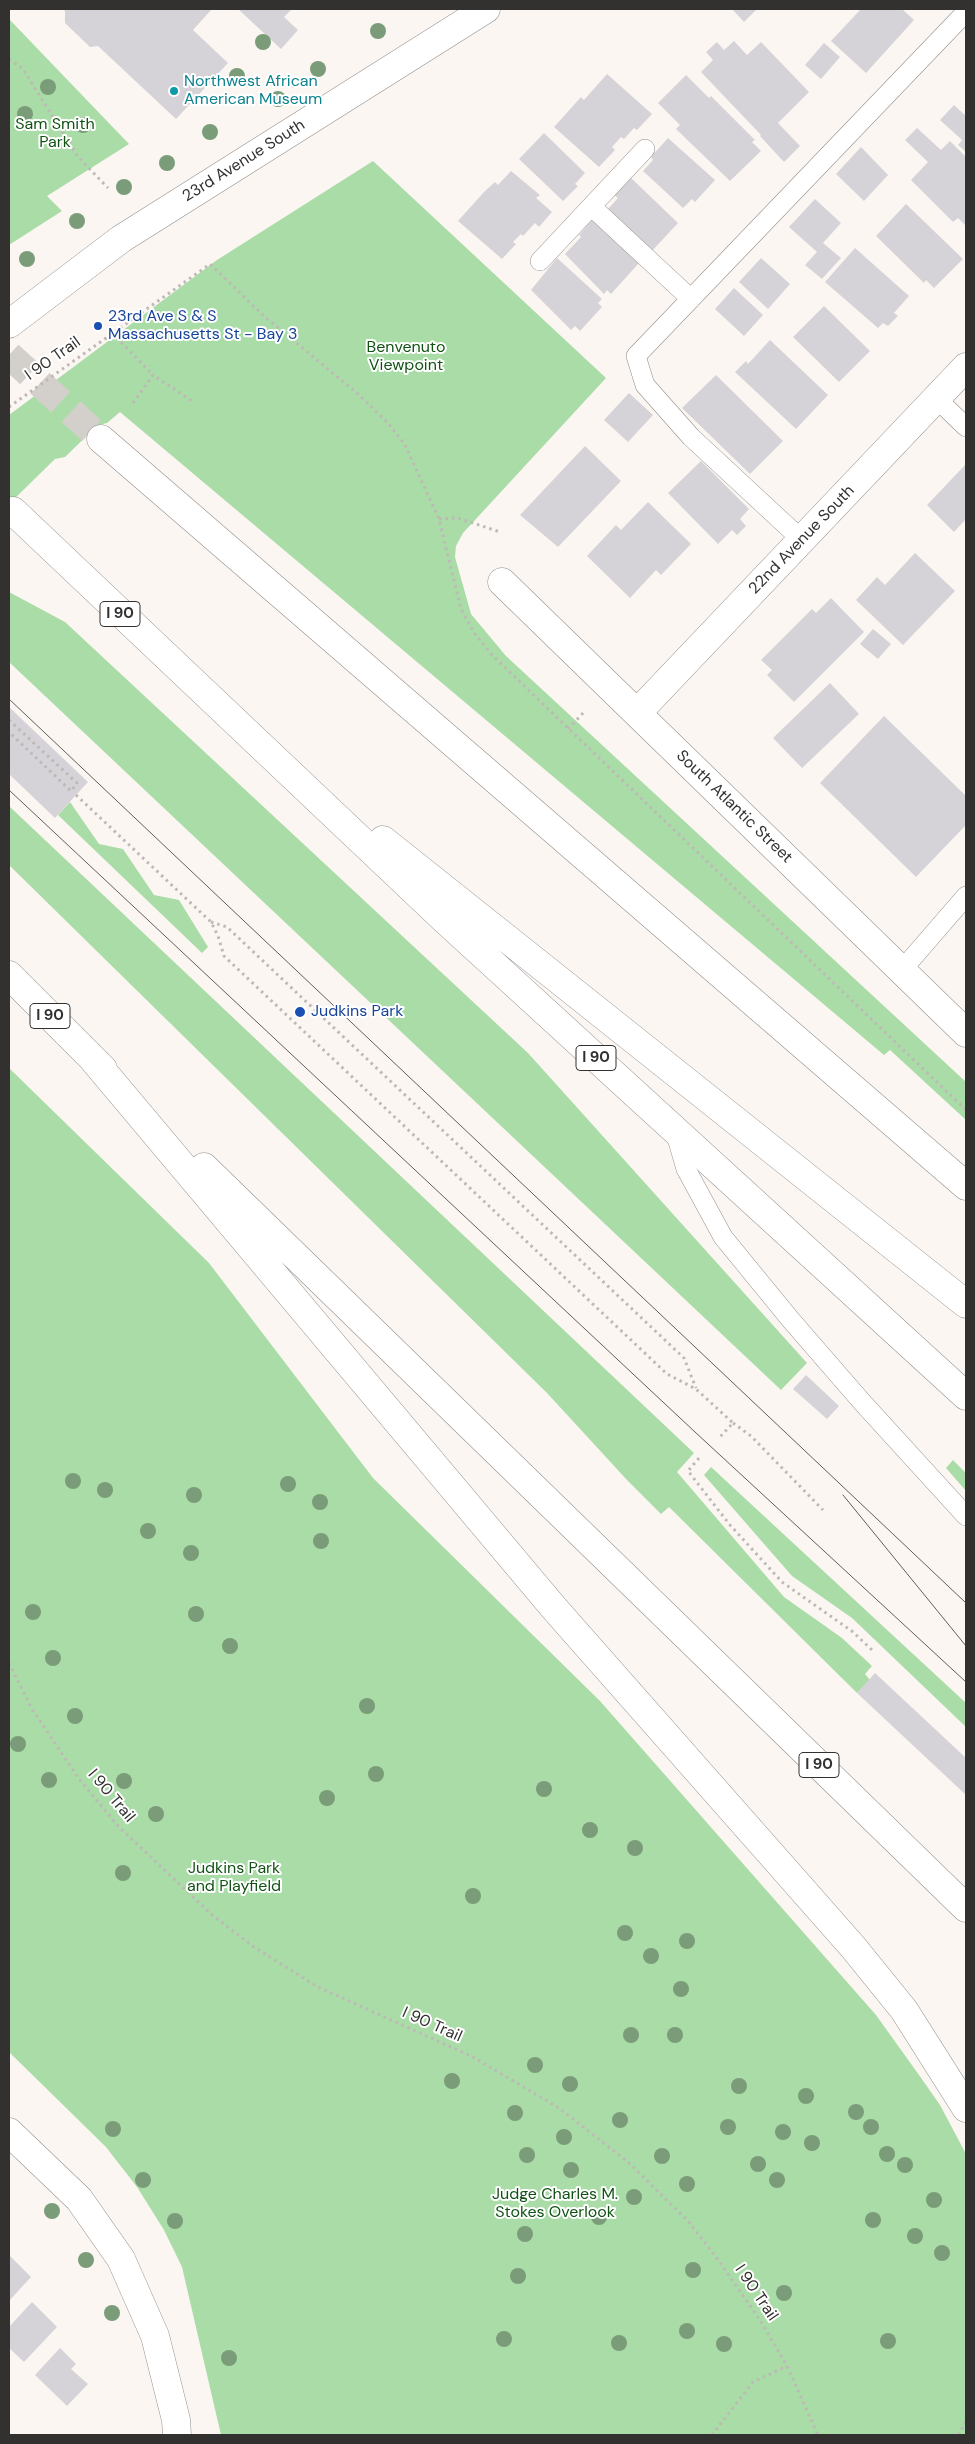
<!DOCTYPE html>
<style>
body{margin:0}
#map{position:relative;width:975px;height:2444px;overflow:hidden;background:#fbf6f2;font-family:"DM Sans",sans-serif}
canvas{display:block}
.frame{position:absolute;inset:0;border:10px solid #333130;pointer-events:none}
</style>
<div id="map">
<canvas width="975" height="2444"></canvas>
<div class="frame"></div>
</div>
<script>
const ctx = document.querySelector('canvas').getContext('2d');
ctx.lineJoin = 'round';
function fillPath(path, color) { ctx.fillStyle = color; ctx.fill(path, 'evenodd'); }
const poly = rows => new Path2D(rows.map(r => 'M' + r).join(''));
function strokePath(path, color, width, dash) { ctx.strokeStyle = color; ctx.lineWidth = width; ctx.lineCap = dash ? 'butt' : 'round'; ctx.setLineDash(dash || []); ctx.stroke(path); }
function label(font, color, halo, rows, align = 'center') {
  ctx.font = font + ' "DM Sans",sans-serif'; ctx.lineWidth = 4; ctx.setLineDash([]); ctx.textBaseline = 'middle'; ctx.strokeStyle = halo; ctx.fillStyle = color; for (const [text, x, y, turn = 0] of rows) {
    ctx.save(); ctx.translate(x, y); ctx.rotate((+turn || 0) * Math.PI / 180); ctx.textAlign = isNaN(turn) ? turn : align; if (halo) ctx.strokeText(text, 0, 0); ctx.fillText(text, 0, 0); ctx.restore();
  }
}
fillPath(poly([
 [9,19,129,144,47,196,62,211,9,245],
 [373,161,606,378,463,533,456,546,455,557,471,614,506,656,966,1082,966,1120,890,1050,884,1055,120,412,107,423,98,425,65,457,55,459,9,504,9,415,217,260],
 [9,592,65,622,528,1053,807,1363,781,1390,9,662],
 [70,802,99,844,123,849,154,895,179,900,208,947,202,953,58,815],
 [9,806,694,1453,677,1472,784,1597,842,1638,872,1666,865,1674,870,1680,857,1693,669,1507,661,1514,627,1480,547,1393,9,865],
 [9,1068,209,1263,373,1478,600,1701,876,2015,919,2075,940,2105,966,2154,966,2435,221,2435,182,2267,164,2230,137,2187,106,2147,9,2052],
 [953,1460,966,1473,966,1491,946,1468],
 [711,1467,966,1703,966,1727,852,1618,792,1576,704,1475]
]), '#aadca7');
fillPath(poly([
 [63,9,212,9,193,30,228,63,176,119,98,46,90,47,65,23,65,11],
 [238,9,292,9,284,17,298,30,281,49],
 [732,9,757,9,744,22],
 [861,9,902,9,914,20,866,73,831,41],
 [734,41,747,55,761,42,809,92,778,123,800,146,784,162,760,136,761,135,701,72,713,60,706,52,717,42,724,50],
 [824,43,840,57,821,79,805,65],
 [607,74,652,114,637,130,634,128,624,139,621,137,612,147,615,150,599,167,554,127,581,97,584,100],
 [686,75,709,98,711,96,755,140,752,142,761,151,730,181,676,129,680,125,658,103],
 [954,105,966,116,966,152,958,145,962,140,940,120],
 [917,128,941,150,950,141,966,157,966,226,958,218,953,222,911,180,928,162,905,140],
 [544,133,585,173,575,184,578,186,563,201,519,159],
 [668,138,715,180,695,202,692,199,683,208,643,171,653,160,651,157],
 [861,147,888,175,864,201,836,174],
 [511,171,540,195,536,198,552,212,539,227,535,223,523,236,521,234,513,242,516,244,502,259,458,221,484,192,495,182,498,185],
 [630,177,678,223,651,252,607,210,618,198,614,195],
 [815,199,841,223,823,243,841,258,822,279,805,265,817,252,789,227],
 [906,204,963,259,934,288,926,280,924,283,876,236],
 [592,220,639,263,611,294,607,290,604,294,565,254,581,237,579,235],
 [855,248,909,296,894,313,898,316,888,326,883,323,878,328,825,282],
 [557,258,602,299,598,303,602,307,580,331,575,326,571,330,531,290],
 [761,258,790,284,768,309,739,282],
 [734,288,763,315,744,336,715,309],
 [824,306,870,351,839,382,793,337],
 [770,340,828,395,796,429,735,372,746,361,748,364],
 [716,375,783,441,750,474,682,408],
 [629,393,653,415,628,442,604,420],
 [585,446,621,481,558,547,520,515],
 [701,461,749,509,740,519,746,526,737,535,732,530,718,544,668,493],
 [966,464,966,519,954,532,927,505],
 [648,502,691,544,661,575,656,570,630,598,587,556,616,525,621,530],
 [915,553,955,591,903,645,856,600,877,577,885,585],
 [831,598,864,632,794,702,767,675,772,670,761,660,812,609,816,613],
 [873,629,891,644,878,659,860,644],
 [830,683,859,714,802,768,773,738],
 [9,707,88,782,55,818,9,774],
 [884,716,966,796,966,825,916,877,820,783],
 [806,1375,839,1406,827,1419,793,1389],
 [875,1673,966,1758,966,1795,857,1693],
 [9,2255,31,2277,9,2301],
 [32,2302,57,2327,24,2362,9,2348,9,2327],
 [60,2348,76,2364,71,2369,88,2384,67,2406,35,2375]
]), '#d6d3d8');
strokePath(poly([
 [9,355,101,439]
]), '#d3cfcb', 28, [28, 14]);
const service = poly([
 [592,207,691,299],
 [540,261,645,149],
 [937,399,966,427],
 [802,540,691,437,645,385,636,356,966,12],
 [902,970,966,896],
 [675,1131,686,1169,723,1237,790,1319,862,1402,966,1516]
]);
const minor = poly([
 [502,582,966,1033],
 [638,712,966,367]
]);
const tertiary = poly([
 [9,2132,79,2199,121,2259,155,2336,176,2420,177,2435]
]);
const primary = poly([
 [9,324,121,239,486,9]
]);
const motorway = poly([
 [101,439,966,1186],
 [13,511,445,920,966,1396],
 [383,840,966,1304],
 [9,975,103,1069],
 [91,1057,554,1608,853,1947,904,2010,966,2108],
 [204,1167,966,1908]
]);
strokePath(service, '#928d8a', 20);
strokePath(minor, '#928d8a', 29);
strokePath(tertiary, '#928d8a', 29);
strokePath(primary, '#928d8a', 29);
strokePath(motorway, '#928d8a', 29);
strokePath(poly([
 [9,59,23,69,78,157,108,188],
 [112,333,153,375],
 [133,403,153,375,192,401],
 [9,407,210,264,265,317,357,393,387,422,404,443,439,519,461,609,475,634,493,656,966,1110],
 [439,519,458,518,500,532],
 [9,720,77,783,71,791,9,732],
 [568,729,585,711],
 [76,795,211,922,218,936,224,956,667,1374,696,1389,733,1423,720,1437],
 [211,922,227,927,684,1358,696,1388],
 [733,1423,751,1436,823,1510],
 [699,1458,688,1471,730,1525,782,1582,853,1632,873,1651],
 [9,1663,32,1709,79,1779,119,1827,211,1914,254,1947,318,1987,471,2056,559,2108,628,2162,688,2221,716,2257,760,2320,787,2366,818,2435],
 [712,2435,753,2382,787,2366],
 [958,2435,966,2422]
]), '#bdb9b6', 3, [2.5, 4]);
strokePath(service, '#fff', 19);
strokePath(minor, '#fff', 28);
strokePath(tertiary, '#fff', 28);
strokePath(primary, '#fff', 28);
strokePath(motorway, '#fff', 28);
strokePath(poly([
 [9,699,966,1603],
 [9,790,695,1432,966,1682],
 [843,1495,966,1646]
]), '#605e5c', 1);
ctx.fillStyle = '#7a9c78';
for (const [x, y] of [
 [378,31],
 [263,42],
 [318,69],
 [237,76],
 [48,87],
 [278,99],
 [25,114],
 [83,125],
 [210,132],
 [167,163],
 [124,187],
 [77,221],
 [27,259],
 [73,1481],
 [288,1484],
 [105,1490],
 [194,1495],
 [320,1502],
 [148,1531],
 [321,1541],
 [191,1553],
 [33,1612],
 [196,1614],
 [230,1646],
 [53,1658],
 [367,1706],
 [75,1716],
 [18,1744],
 [376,1774],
 [49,1780],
 [124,1781],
 [544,1789],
 [327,1798],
 [156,1814],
 [590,1830],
 [635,1848],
 [123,1873],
 [473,1896],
 [625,1933],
 [687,1941],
 [651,1956],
 [681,1989],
 [631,2035],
 [675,2035],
 [535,2065],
 [452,2081],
 [570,2084],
 [739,2086],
 [806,2096],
 [856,2112],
 [515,2113],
 [620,2120],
 [728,2127],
 [871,2127],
 [113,2129],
 [783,2132],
 [564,2137],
 [812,2143],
 [887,2154],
 [527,2155],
 [662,2156],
 [758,2164],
 [905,2165],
 [571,2170],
 [143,2180],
 [777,2180],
 [687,2184],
 [634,2197],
 [934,2200],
 [52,2211],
 [599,2217],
 [873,2220],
 [175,2221],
 [525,2234],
 [915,2236],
 [942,2253],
 [86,2260],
 [693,2270],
 [518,2276],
 [784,2293],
 [112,2313],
 [687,2331],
 [504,2339],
 [888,2341],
 [619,2343],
 [724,2344],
 [229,2358]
]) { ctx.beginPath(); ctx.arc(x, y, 8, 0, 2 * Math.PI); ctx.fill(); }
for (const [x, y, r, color] of [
 [174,91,5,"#0f9aa8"],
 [98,326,5,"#1a4fb4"],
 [300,1012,6,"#1a4fb4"]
]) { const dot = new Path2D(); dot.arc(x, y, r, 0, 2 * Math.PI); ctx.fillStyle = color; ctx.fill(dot); strokePath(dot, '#fff', 2); }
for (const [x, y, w] of [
 [120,614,40],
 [50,1016,40],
 [596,1058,40],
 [819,1765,40]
]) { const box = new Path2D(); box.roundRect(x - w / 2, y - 12.5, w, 25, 4); ctx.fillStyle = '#fff'; ctx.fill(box); strokePath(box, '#333130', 1); }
label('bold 15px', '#333130', null, [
 ["I 90",120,614],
 ["I 90",50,1016],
 ["I 90",596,1058],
 ["I 90",819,1765]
]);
label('16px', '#0d838f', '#fff', [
 ["Northwest African",184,82],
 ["American Museum",184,100]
], 'left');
label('16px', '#115214', '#fff', [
 ["Sam Smith",55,125],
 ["Park",55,143],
 ["Benvenuto",406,348],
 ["Viewpoint",406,366],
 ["Judkins Park",234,1869],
 ["and Playfield",234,1887],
 ["Judge Charles M.",555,2195],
 ["Stokes Overlook",555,2213]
]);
label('16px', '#333130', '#fff', [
 ["23rd Avenue South",244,161,-32],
 ["I 90 Trail",53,359,-35],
 ["22nd Avenue South",802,540,-46],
 ["South Atlantic Street",734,807,44],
 ["I 90 Trail",111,1796,50],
 ["I 90 Trail",432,2025,24],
 ["I 90 Trail",756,2293,56]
]);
label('16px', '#164399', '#fff', [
 ["23rd Ave S & S",108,317],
 ["Massachusetts St - Bay 3",108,335],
 ["Judkins Park",311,1012]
], 'left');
</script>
